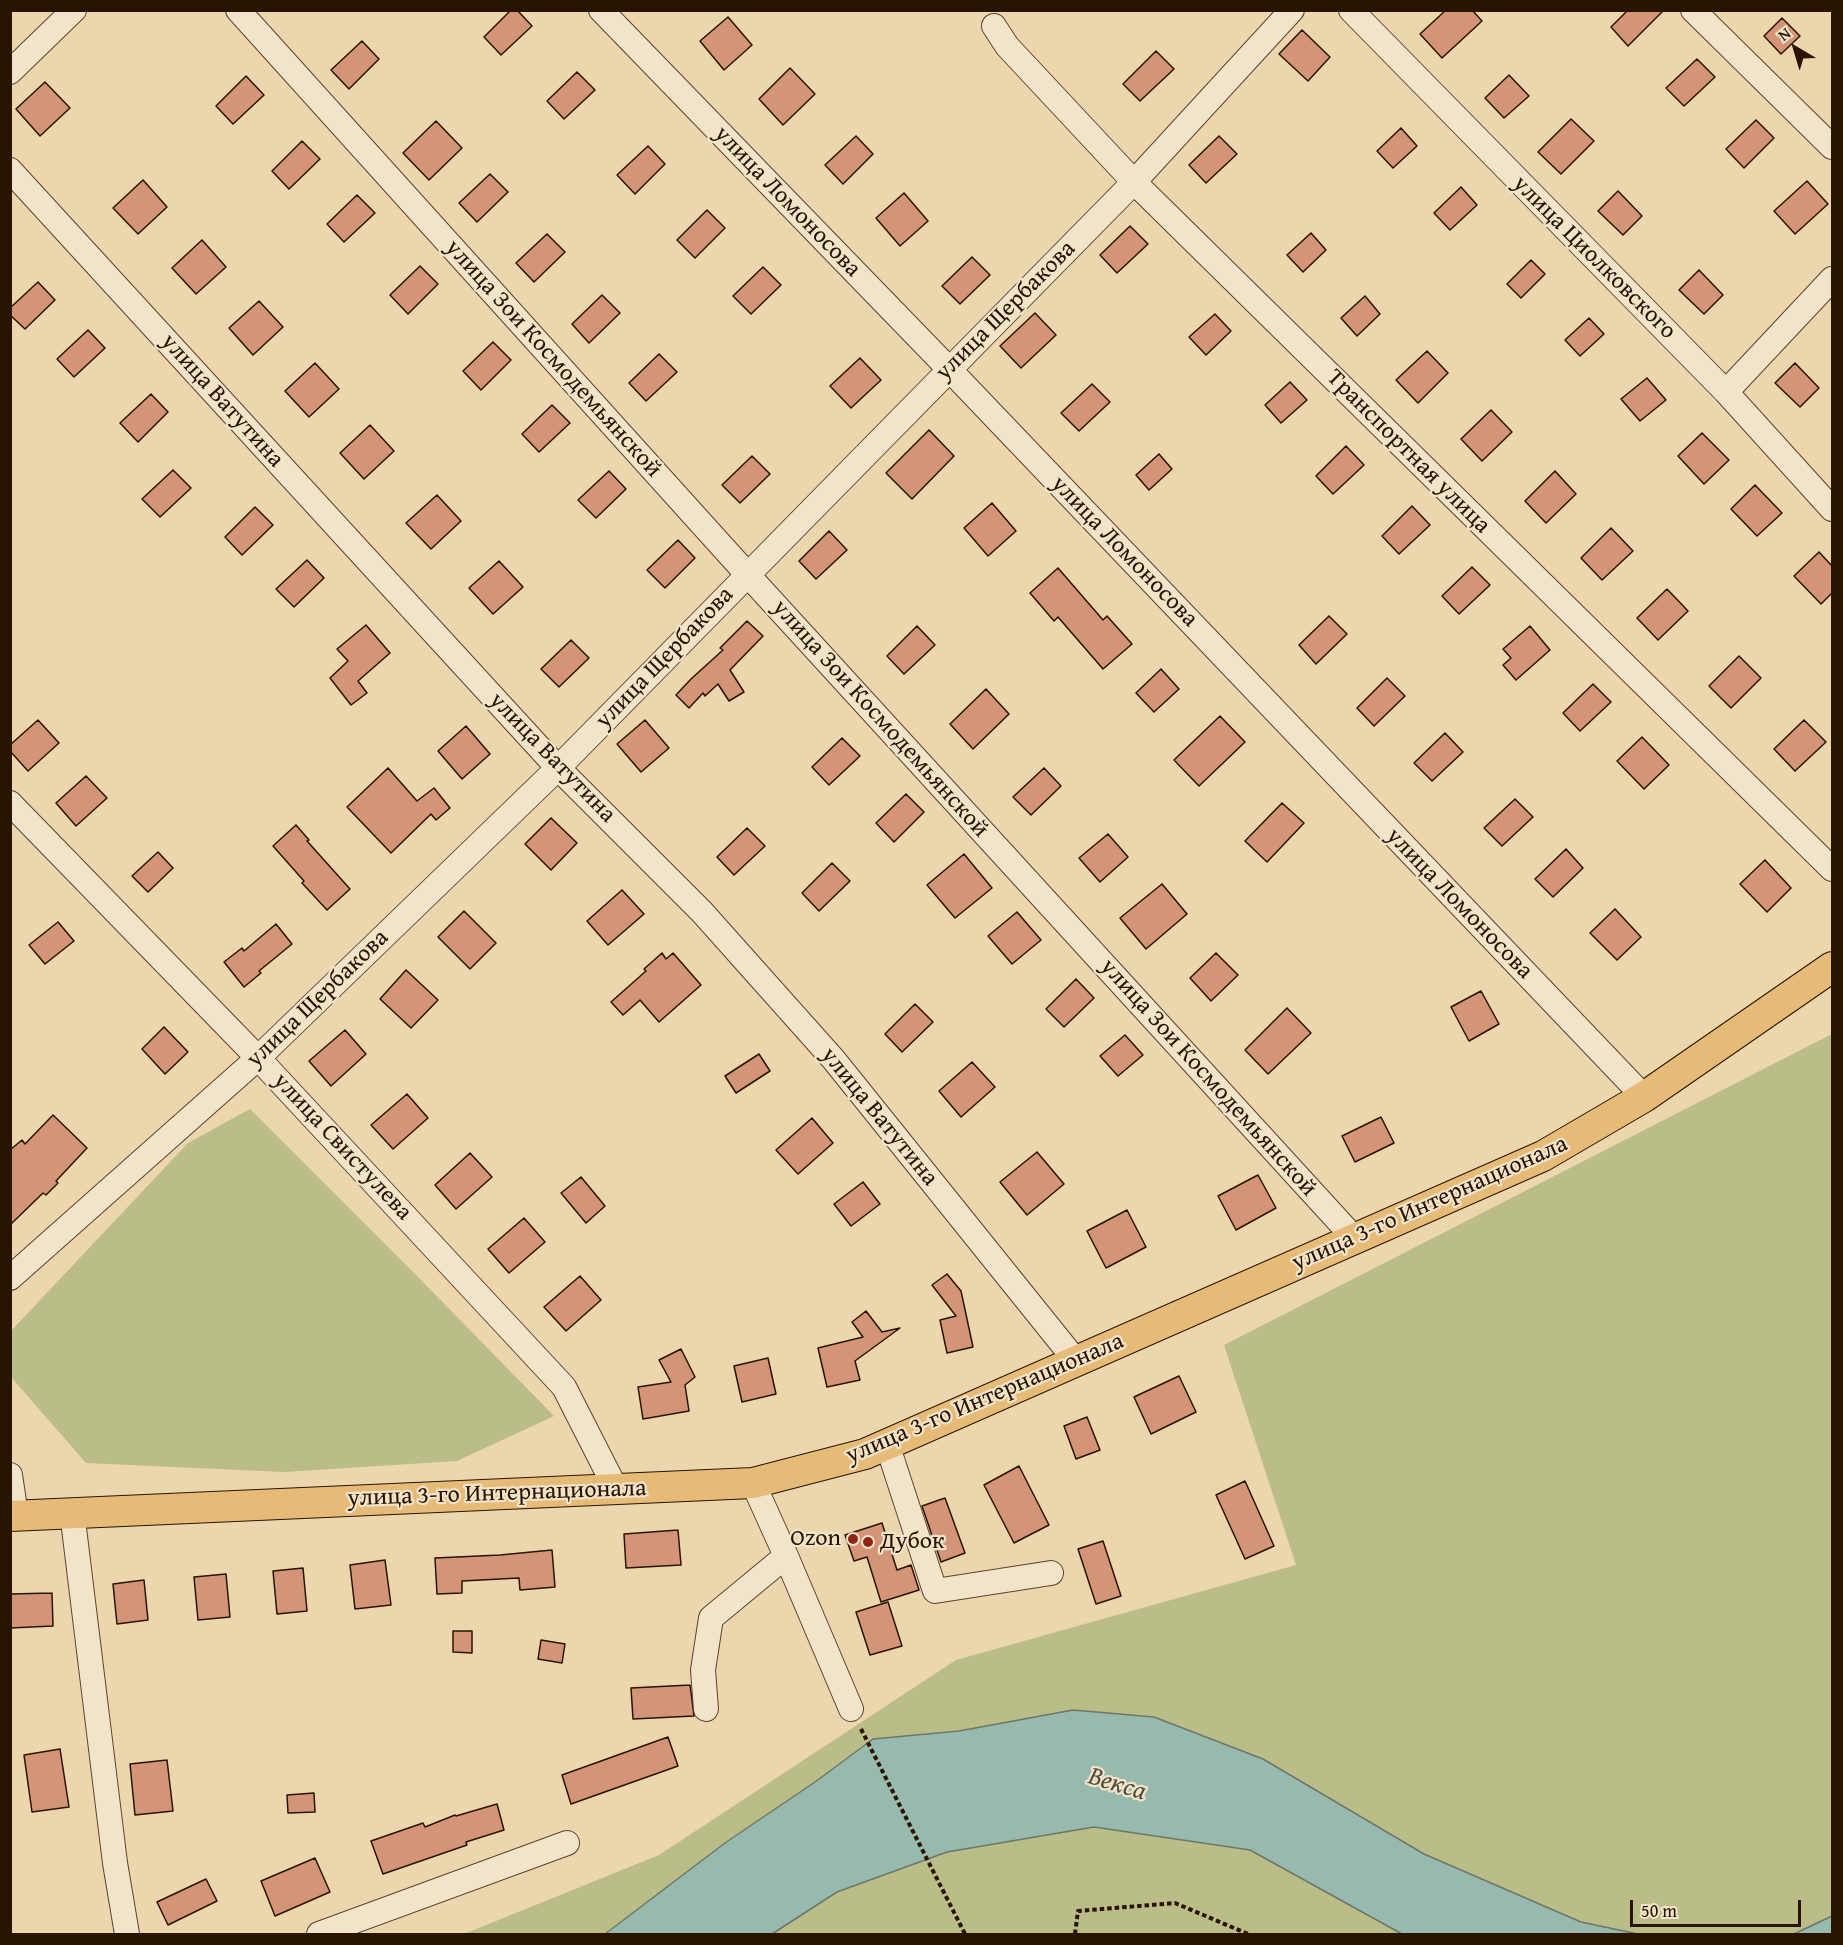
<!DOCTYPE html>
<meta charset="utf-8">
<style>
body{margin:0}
#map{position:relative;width:1843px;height:1945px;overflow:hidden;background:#ebd6ae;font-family:"Gentium Book Plus",serif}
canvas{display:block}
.frame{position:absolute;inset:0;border:12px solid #291400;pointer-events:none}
.north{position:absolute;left:1765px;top:18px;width:60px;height:60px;-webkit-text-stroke:4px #f2e4ca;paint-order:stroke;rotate:322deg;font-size:16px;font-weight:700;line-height:24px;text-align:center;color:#291400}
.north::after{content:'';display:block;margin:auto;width:21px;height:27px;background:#291400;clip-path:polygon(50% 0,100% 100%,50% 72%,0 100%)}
.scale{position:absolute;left:1630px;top:1900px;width:171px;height:27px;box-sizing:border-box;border:3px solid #291400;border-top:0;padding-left:8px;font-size:18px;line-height:21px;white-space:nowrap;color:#291400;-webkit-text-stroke:4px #f2e4ca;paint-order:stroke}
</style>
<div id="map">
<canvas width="1843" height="1945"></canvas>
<div class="frame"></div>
<div class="north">N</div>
<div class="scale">50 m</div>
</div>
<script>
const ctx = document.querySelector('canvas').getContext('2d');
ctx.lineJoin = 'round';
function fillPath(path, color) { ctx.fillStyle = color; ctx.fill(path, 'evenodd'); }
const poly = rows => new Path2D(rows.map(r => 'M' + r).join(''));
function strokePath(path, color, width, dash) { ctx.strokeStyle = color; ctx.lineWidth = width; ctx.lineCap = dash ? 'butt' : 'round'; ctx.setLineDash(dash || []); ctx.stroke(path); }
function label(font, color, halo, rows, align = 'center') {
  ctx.font = font + ' "Gentium Book Plus",serif'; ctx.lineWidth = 4.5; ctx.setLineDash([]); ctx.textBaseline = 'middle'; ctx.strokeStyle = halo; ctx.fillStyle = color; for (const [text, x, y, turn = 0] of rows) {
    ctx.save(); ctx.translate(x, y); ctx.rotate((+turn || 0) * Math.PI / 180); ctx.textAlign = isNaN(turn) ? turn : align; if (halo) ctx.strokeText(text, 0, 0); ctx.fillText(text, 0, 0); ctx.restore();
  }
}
fillPath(poly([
 [1832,1034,1832,1916,1794,1934,1638,1934,1581,1922,1424,1854,959,1731,873,1739,815,1782,725,1843,605,1934,464,1934,659,1855,956,1660,1296,1565,1224,1345],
 [250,1109,418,1277,554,1416,457,1461,284,1472,86,1463,11,1377,11,1331,188,1143],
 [1094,1827,1250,1850,1402,1934,772,1934,837,1892,947,1852]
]), '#babd88');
const water = poly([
 [1073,1710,1154,1717,1263,1759,1424,1854,1581,1922,1638,1934,1402,1934,1250,1850,1094,1827,947,1852,837,1892,772,1934,605,1934,725,1843,815,1782,873,1739,959,1731,1073,1710],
 [1832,1916,1832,1934,1794,1934,1832,1916]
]);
fillPath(water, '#98b9ae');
strokePath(water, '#6c7768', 1.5);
const building = poly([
 [511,10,517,10,532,26,501,55,484,37,511,10],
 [1446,10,1472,10,1482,21,1442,58,1420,34,1446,10],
 [1628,10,1664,10,1628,46,1611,27,1628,10],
 [728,17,752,45,724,70,700,41,728,17],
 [1782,18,1800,36,1781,54,1764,36,1782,18],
 [1302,30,1330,57,1308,81,1279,54,1302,30],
 [362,41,379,59,349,89,331,70,362,41],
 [1156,51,1174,69,1140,101,1123,84,1156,51],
 [1697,59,1715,77,1684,106,1666,88,1697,59],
 [790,68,815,94,783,125,759,99,790,68],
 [577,72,595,90,564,119,547,101,577,72],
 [1509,75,1529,96,1504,118,1485,98,1509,75],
 [246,76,264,95,233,124,216,106,246,76],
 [45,82,70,108,40,136,16,109,45,82],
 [1571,119,1594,141,1561,174,1538,152,1571,119],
 [1756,120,1774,138,1744,168,1726,149,1756,120],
 [436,121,462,148,429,180,403,153,436,121],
 [1401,128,1417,146,1393,168,1377,151,1401,128],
 [856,136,873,154,843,184,825,165,856,136],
 [1219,136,1237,154,1206,183,1189,165,1219,136],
 [302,141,320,159,289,189,272,171,302,141],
 [648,146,665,164,635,194,617,175,648,146],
 [490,174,508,192,477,222,459,203,490,174],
 [143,180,167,207,138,234,113,208,143,180],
 [1807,181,1828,204,1795,234,1774,211,1807,181],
 [1461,187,1477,205,1450,230,1434,213,1461,187],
 [1618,191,1642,216,1623,235,1598,211,1618,191],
 [904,193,928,221,900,246,876,218,904,193],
 [357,195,375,213,344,242,327,224,357,195],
 [707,210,725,228,695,258,677,240,707,210],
 [1130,226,1148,244,1117,273,1100,255,1130,226],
 [1311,233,1326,250,1303,272,1287,255,1311,233],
 [547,234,565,252,534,282,516,263,547,234],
 [202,240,226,267,196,294,172,268,202,240],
 [972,257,990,275,960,304,942,286,972,257],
 [1531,260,1545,274,1521,298,1507,284,1531,260],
 [420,266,438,284,408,314,390,295,420,266],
 [763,267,781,285,751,314,733,296,763,267],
 [1699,270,1723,295,1704,314,1679,290,1699,270],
 [38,282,55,300,25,329,10,315,10,308,38,282],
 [602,295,620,313,589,343,572,324,602,295],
 [1365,296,1380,314,1357,336,1341,318,1365,296],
 [259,301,283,327,253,355,229,328,259,301],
 [1035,313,1056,335,1021,368,1000,346,1035,313],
 [1215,314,1231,331,1206,355,1189,337,1215,314],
 [1589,318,1604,334,1580,356,1565,340,1589,318],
 [88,330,105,348,74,377,57,359,88,330],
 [493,342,511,360,481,390,463,371,493,342],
 [1427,351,1448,373,1418,403,1396,380,1427,351],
 [659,354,677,372,646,401,629,383,659,354],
 [860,358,881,380,851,408,830,386,860,358],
 [315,363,339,389,309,417,285,391,315,363],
 [1795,363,1819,388,1800,407,1775,383,1795,363],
 [1647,378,1666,400,1640,421,1621,399,1647,378],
 [1290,382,1307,400,1281,423,1265,405,1290,382],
 [1092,384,1110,402,1079,431,1061,413,1092,384],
 [151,394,168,412,138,442,120,423,151,394],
 [552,405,570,423,539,452,522,434,552,405],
 [1491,410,1512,432,1482,461,1461,439,1491,410],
 [370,425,394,451,364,479,340,453,370,425],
 [929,430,954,456,912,499,886,473,929,430],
 [1702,433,1729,460,1704,484,1678,456,1702,433],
 [1346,446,1364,465,1333,494,1316,476,1346,446],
 [1159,454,1172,469,1149,490,1136,475,1159,454],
 [752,456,770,474,740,503,722,485,752,456],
 [173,470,191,488,160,517,142,499,173,470],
 [609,471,626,489,596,518,578,500,609,471],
 [1555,471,1576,494,1546,523,1525,501,1555,471],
 [1755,485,1782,513,1757,536,1731,509,1755,485],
 [437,495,461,521,431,549,406,523,437,495],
 [992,503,1016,531,988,556,964,528,992,503],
 [1412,506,1430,525,1399,554,1382,536,1412,506],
 [255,507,273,525,242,555,225,537,255,507],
 [1611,528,1633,551,1602,580,1581,558,1611,528],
 [829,531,847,550,816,579,799,561,829,531],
 [678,540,695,558,665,588,647,570,678,540],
 [1819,552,1833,567,1833,592,1821,604,1794,576,1819,552],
 [307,560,324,578,294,607,276,589,307,560],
 [499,561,523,587,493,614,469,588,499,561],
 [1472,567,1490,585,1459,614,1442,596,1472,567],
 [1058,568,1103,620,1107,616,1132,644,1103,669,1058,617,1054,621,1030,593,1058,568],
 [1667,589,1688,611,1658,640,1637,618,1667,589],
 [1329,616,1347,634,1316,664,1299,645,1329,616],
 [747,621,763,636,730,670,744,692,729,701,718,684,705,696,703,693,689,708,676,695,691,679,723,650,720,648,747,621],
 [366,625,390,653,358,681,367,693,351,705,330,678,348,661,337,649,366,625],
 [917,626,935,645,904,674,887,656,917,626],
 [1530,626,1550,650,1516,680,1503,665,1511,658,1503,649,1530,626],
 [571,640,589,658,559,687,541,669,571,640],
 [1739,656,1761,678,1731,708,1709,686,1739,656],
 [1161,669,1179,689,1154,712,1136,693,1161,669],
 [1387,678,1405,696,1374,726,1357,708,1387,678],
 [1593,684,1611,702,1580,731,1563,713,1593,684],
 [986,689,1009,714,973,749,950,724,986,689],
 [1220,716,1245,742,1199,786,1174,760,1220,716],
 [38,720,59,743,28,771,10,751,10,745,38,720],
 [645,720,669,748,641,772,617,744,645,720],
 [1804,720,1826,742,1795,771,1774,749,1804,720],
 [466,726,490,754,462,779,438,751,466,726],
 [1445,733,1463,752,1432,781,1414,763,1445,733],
 [1642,737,1669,765,1644,789,1617,761,1642,737],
 [842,738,860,756,829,785,812,767,842,738],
 [388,768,417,801,434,788,450,808,436,820,431,814,391,853,347,807,388,768],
 [1044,768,1061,786,1031,815,1013,797,1044,768],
 [86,776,107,798,76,826,56,803,86,776],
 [906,794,924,812,894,842,876,823,906,794],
 [1515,799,1533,817,1502,846,1484,828,1515,799],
 [1282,803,1304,823,1267,862,1245,841,1282,803],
 [551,818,577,843,551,870,525,844,551,818],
 [296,825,309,840,307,841,350,889,327,910,302,883,304,881,273,846,296,825],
 [747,828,765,846,734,875,717,857,747,828],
 [1108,834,1128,857,1100,882,1079,858,1108,834],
 [1566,849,1583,868,1553,897,1535,879,1566,849],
 [158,852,173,868,148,892,132,876,158,852],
 [964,854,992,888,955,918,927,885,964,854],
 [1765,860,1791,888,1767,912,1740,884,1765,860],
 [832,863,850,881,819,911,802,893,832,863],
 [1162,884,1187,914,1146,949,1120,918,1162,884],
 [622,890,644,914,608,945,587,921,622,890],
 [1615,909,1641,937,1617,960,1590,933,1615,909],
 [464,911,496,943,470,969,438,937,464,911],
 [1017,912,1041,940,1012,964,988,936,1017,912],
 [58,922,74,941,45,964,29,945,58,922],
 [276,924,292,944,259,971,261,973,244,987,224,962,242,948,244,951,276,924],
 [662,953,666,959,673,953,701,985,659,1022,640,1000,623,1015,611,1002,646,971,644,969,662,953],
 [1216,953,1238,975,1211,1001,1190,978,1216,953],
 [406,970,438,1000,411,1028,380,999,406,970],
 [1076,979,1094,998,1064,1027,1046,1009,1076,979],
 [1481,991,1499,1024,1469,1041,1451,1007,1481,991],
 [915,1004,933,1022,902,1052,885,1034,915,1004],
 [1287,1008,1311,1033,1268,1074,1245,1050,1287,1008],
 [164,1027,188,1052,165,1074,142,1049,164,1027],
 [345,1030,366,1054,331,1086,309,1061,345,1030],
 [1125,1035,1143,1055,1118,1076,1100,1056,1125,1035],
 [759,1054,770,1071,736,1093,725,1076,759,1054],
 [972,1062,995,1087,961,1117,939,1091,972,1062],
 [407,1094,428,1118,393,1149,371,1125,407,1094],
 [53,1115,87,1148,56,1181,58,1183,46,1195,43,1193,10,1225,10,1150,22,1140,25,1144,53,1115],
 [1381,1117,1394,1143,1355,1162,1342,1136,1381,1117],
 [812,1118,833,1143,798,1174,776,1150,812,1118],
 [1037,1152,1064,1184,1027,1215,1000,1182,1037,1152],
 [470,1153,492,1177,456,1209,435,1185,470,1153],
 [1258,1175,1276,1208,1236,1230,1218,1196,1258,1175],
 [581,1177,605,1206,586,1223,561,1193,581,1177],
 [863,1182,880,1204,851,1226,834,1204,863,1182],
 [1127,1210,1146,1247,1106,1268,1087,1231,1127,1210],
 [524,1218,545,1242,509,1273,488,1249,524,1218],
 [947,1274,961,1291,973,1347,947,1353,940,1320,956,1316,932,1285,947,1274],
 [580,1276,601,1300,566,1331,544,1307,580,1276],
 [866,1311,882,1332,900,1328,855,1361,860,1380,827,1387,818,1348,863,1337,852,1322,866,1311],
 [681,1349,695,1377,685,1385,689,1411,643,1419,638,1387,671,1382,659,1360,681,1349],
 [768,1358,776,1394,742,1402,734,1366,768,1358],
 [1179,1376,1196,1412,1151,1434,1134,1397,1179,1376],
 [1087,1417,1100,1450,1076,1459,1064,1426,1087,1417],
 [1019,1466,1049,1525,1014,1543,984,1485,1019,1466],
 [1245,1481,1274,1546,1245,1559,1216,1495,1245,1481],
 [945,1498,965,1553,941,1562,922,1506,945,1498],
 [882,1523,897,1570,911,1565,919,1590,881,1602,867,1557,854,1561,845,1535,882,1523],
 [678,1530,681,1565,626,1568,624,1534,678,1530],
 [1103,1541,1121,1596,1096,1604,1078,1549,1103,1541],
 [552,1550,555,1587,520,1590,519,1578,462,1581,462,1593,437,1594,435,1558,500,1555,552,1550],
 [385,1560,391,1605,355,1609,350,1565,385,1560],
 [303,1568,307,1611,277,1614,273,1571,303,1568],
 [226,1574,230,1617,198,1620,194,1577,226,1574],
 [144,1580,148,1620,117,1624,113,1584,144,1580],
 [52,1593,53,1626,10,1628,10,1594,52,1593],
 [888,1602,902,1646,870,1655,856,1612,888,1602],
 [453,1631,472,1631,472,1653,453,1652,453,1631],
 [541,1640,565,1644,562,1663,538,1659,541,1640],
 [690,1685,694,1716,633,1719,631,1688,690,1685],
 [668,1737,678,1766,571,1804,562,1775,668,1737],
 [60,1749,69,1807,32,1812,24,1755,60,1749],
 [167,1760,173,1811,135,1815,130,1764,167,1760],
 [314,1793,315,1812,288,1813,287,1795,314,1793],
 [497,1804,504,1830,466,1842,467,1845,383,1874,371,1841,423,1823,425,1827,455,1815,456,1816,497,1804],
 [315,1858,330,1892,275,1916,261,1881,315,1858],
 [206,1879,217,1901,168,1925,157,1902,206,1879]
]);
fillPath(building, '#d49478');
strokePath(building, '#291400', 1.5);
const minor = poly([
 [238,10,747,574,1355,1239],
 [601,10,949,369,1644,1097],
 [1351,10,1726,392,1832,509],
 [1693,10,1832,147],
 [994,26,1007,46,1134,182,1832,869],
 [10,72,74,10],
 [10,170,558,768,702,912,834,1060,1076,1361],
 [1726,392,1832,279],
 [10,803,258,1058,564,1387,616,1489],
 [10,1278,258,1058,558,768,1134,182,1292,10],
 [887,1444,935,1591,1051,1573],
 [10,1475,16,1515],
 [753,1483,786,1556,851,1709],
 [72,1512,115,1863,127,1934],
 [706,1709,703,1670,711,1618,786,1556],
 [319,1934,567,1843]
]);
const major = poly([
 [10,1516,753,1483,865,1454,1543,1156,1644,1097,1832,967]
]);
strokePath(minor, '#5a442c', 26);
strokePath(major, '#291400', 32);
strokePath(poly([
 [861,1729,965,1934],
 [1075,1934,1078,1911,1175,1903,1248,1934]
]), '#291400', 4, [4.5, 3]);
strokePath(minor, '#f2e4ca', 24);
strokePath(major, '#e6bb77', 30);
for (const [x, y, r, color] of [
 [853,1539,6,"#8f2418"],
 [868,1542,6,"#8f2418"]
]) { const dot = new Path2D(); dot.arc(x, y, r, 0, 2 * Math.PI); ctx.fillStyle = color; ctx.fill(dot); strokePath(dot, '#f2e4ca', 2); }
label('24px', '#291400', '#f2e4ca', [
 ["улица Ломоносова",787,202,46],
 ["улица Циолковского",1594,258,45],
 ["улица Щербакова",1006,311,-45],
 ["улица Зои Космодемьянской",553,359,48],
 ["улица Ватутина",222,401,48],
 ["Транспортная улица",1408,452,45],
 ["улица Ломоносова",1124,552,46],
 ["улица Щербакова",665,658,-46],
 ["улица Зои Космодемьянской",880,719,48],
 ["улица Ватутина",552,758,46],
 ["улица Ломоносова",1459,904,46],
 ["улица Щербакова",318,999,-44],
 ["улица Зои Космодемьянской",1208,1078,48],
 ["улица Ватутина",879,1117,51],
 ["улица Свистулева",342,1147,47],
 ["улица 3-го Интернационала",1430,1204,-24],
 ["улица 3-го Интернационала",985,1399,-23],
 ["улица 3-го Интернационала",497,1494,-2]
]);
label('24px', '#291400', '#f2e4ca', [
 ["Ozon",841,1539],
 ["Дубок",880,1542,"left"]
], 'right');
label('italic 26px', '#504e3d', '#f2e4ca', [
 ["Векса",1117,1785,17]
]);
</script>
